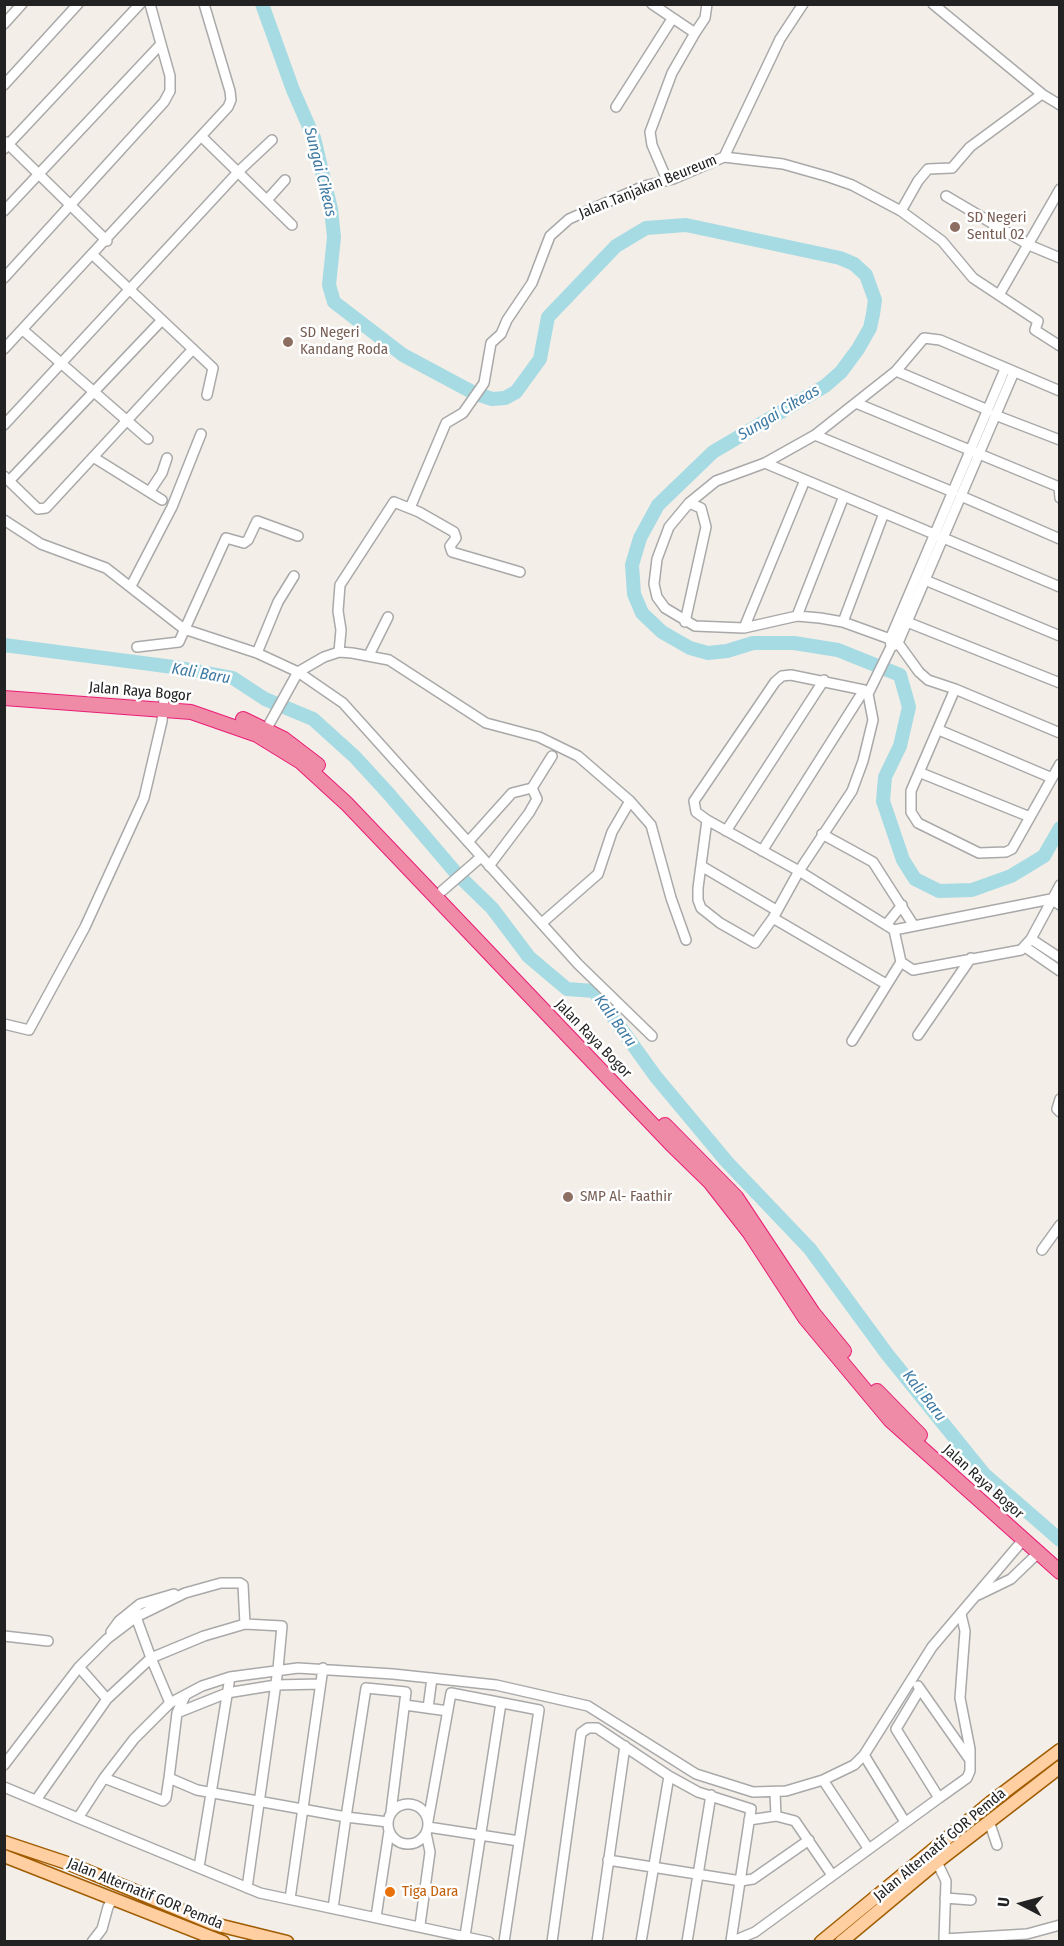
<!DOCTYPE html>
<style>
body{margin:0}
#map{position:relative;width:1064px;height:1946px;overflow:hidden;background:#f3eee8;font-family:"Fira Sans Condensed",sans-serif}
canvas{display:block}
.frame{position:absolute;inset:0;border:6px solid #222;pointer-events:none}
.north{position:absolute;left:992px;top:1874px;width:60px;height:60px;-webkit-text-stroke:4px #fff;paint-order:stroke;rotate:276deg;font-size:16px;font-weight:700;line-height:24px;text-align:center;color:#222}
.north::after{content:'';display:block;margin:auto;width:21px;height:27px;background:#222;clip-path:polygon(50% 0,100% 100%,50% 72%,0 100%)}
</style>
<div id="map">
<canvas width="1064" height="1946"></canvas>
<div class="frame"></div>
<div class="north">U</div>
</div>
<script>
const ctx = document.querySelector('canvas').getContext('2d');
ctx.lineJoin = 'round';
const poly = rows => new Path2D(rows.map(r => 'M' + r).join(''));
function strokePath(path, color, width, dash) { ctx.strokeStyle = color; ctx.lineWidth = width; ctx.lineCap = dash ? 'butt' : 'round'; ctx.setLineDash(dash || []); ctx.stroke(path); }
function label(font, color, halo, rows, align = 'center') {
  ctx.font = font + ' "Fira Sans Condensed",sans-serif'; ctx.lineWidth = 5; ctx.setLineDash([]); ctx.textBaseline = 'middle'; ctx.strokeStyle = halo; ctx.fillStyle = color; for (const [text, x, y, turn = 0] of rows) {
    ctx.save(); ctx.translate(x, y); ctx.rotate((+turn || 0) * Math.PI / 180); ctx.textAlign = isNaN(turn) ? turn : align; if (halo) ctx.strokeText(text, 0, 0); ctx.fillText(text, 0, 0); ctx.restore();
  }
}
strokePath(poly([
 [262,4,293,90,314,138,331,209,334,237,329,285,334,302,403,355,474,393,492,399,505,398,516,392,540,359,548,317,616,246,646,228,686,225,840,258,854,264,866,275,875,300,873,314,870,328,858,349,841,372,825,386,713,452,658,505,640,538,632,565,634,594,642,613,662,632,690,648,708,653,727,651,753,643,794,643,838,650,900,675,909,707,900,746,885,777,883,801,903,860,915,879,939,891,972,890,1011,876,1044,856,1060,828],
 [4,645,181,668,233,678,265,699,313,719,355,757,388,793,456,873,492,908,529,957,567,989,594,991,656,1077,727,1162,810,1249,887,1354,984,1474,1060,1540]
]), '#a6dbe3', 14);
const minor = poly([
 [652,4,695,33,705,18,707,4],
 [933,4,1042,94,1060,105],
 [4,24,22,4],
 [4,85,78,4],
 [1042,94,970,147,952,168,928,169,918,181,901,211,942,241,973,278,1038,321,1035,330,1060,346],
 [616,107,672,19],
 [202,137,292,225],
 [6,142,107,241],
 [4,149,140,4],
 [724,157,780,39,803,4],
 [667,180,652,145,650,132,672,73,695,33],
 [946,196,1029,245,1060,258],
 [267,200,285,180],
 [4,211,161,44,150,4],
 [93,255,213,368,207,395],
 [4,278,164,102,170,91,170,76,161,44],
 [999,295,1060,189],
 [23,330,148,439],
 [4,349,228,107,231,100,230,91,204,4],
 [1005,369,890,639,891,647,898,643,1014,372],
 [896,371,988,410],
 [1060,391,940,340,924,338,896,371,815,435,765,463,716,481,689,503,669,527,657,559,654,584,657,597,665,608,695,626,744,628,797,616,820,618,843,622,890,639,898,643,919,672,928,680,955,689,1060,733],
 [856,403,1059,487,1060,498],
 [995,415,1060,440],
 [4,425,239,171,272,140],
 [815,435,953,492],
 [93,457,162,500],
 [765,463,1060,587],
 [4,476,38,509,46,508,193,349],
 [9,481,162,320],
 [150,491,162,473,167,458],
 [961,496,1060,539],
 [410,508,446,423,463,413,484,383,491,343,501,334,507,320,532,283,550,236,569,219,644,186,673,179,724,157,783,164,829,177,852,185,901,211],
 [4,520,41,544,106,568,184,629,257,653,298,672,343,703,578,964,652,1036],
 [925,580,1060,636],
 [131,586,172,507,201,434],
 [797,616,844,496],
 [685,622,706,527,701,508,689,503],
 [843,622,884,513],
 [907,622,1060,683],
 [744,628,805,480],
 [137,647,179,642,226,538,244,543,248,540,257,521,298,536],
 [339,652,341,630,338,611,340,585,394,502,419,512,454,532,456,538,450,546,452,552,520,572],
 [257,653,278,602,294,576],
 [369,655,388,617],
 [791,675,864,690,868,694,873,720,863,761,852,791,799,871,773,918,755,943,720,923,701,908,698,900,698,888,707,820,696,812,694,801,775,682,782,676,791,675],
 [955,689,911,791,911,812,918,823,979,853,1006,852,1012,849,1060,764],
 [868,694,891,647],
 [267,728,298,672,324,657,339,652,352,653,389,660,486,723,539,737,578,756,630,801,651,825,671,898,686,940],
 [939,730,1052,778],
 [921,773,1030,817],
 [707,820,799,871,894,930,901,962,913,970,1021,950,1031,939,1060,885],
 [726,831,824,680],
 [822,834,873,862,914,926],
 [468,842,512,793,532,788,552,756],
 [762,851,864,690],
 [489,866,529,813,537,799,532,788],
 [703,867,776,910],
 [442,891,481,857],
 [773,918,886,984],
 [543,922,598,874,612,832,630,801],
 [886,925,902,905],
 [894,930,1051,899,1060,905],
 [1031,939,1060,958],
 [1025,947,1060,971],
 [4,1024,29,1030,85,927,144,798,162,721,164,699],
 [918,1035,971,958],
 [852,1041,901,962],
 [1060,1099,1057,1109,1060,1112],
 [1042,1250,1060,1225],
 [978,1595,1011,1579,1038,1553],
 [111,1632,119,1621,140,1604,174,1594],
 [4,1636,48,1641],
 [79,1667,107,1699],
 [918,1686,970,1760],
 [920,1689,896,1729,939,1798,967,1778,970,1771,970,1749,960,1698,965,1631,961,1614],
 [185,1696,177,1713,169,1778,197,1790,346,1817,366,1688,406,1692,391,1812],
 [170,1703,151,1658,204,1636,245,1624,282,1626,278,1669,247,1888],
 [405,1705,448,1711],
 [428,1708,432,1678],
 [177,1713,227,1693,276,1685,320,1684],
 [864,1755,905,1822],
 [4,1765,79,1667,107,1639,136,1617],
 [104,1778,163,1801,166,1798,169,1778],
 [823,1780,868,1848],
 [4,1787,78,1818],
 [775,1793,776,1816,795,1821,832,1875],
 [36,1800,107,1699,151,1658,136,1617,185,1593,221,1583,240,1583,243,1585,245,1624],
 '388 1824a20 20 0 1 1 40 0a20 20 0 1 1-40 0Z',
 [749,1820,776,1816],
 [428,1821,451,1693,539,1710,504,1942],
 [989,1821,997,1845],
 [428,1827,519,1841],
 [608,1860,741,1881,753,1879,809,1840],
 [937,1862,946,1881,944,1939,1027,1934,1060,1925],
 [199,1867,230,1677],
 [945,1898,971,1900],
 [290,1899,323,1668],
 [333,1908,346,1817,388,1822],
 [376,1917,389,1831],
 [420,1925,430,1852,426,1833],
 [465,1936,501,1703],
 [92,1942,102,1929,108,1907,113,1898],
 [489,1942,260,1893,78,1818,104,1778,134,1739,170,1703,202,1686,230,1677,298,1668,393,1674,496,1685,588,1706,696,1774,753,1792,786,1791,823,1780,854,1765,864,1755,932,1647,1023,1540],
 [552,1942,581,1733,588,1728,597,1728,669,1776,698,1792,751,1809,731,1941],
 [597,1942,625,1746],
 [641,1942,669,1776],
 [687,1942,711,1795],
 [731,1942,755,1932,939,1798]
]);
const major = poly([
 [4,1842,70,1864,214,1924,287,1942],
 [4,1856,223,1942],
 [821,1942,991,1802,1060,1750],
 [841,1942,937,1862,1060,1767]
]);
const highway = poly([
 [4,698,191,712,257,735,301,762,347,804,671,1144,710,1182,749,1232,805,1318,890,1420,1060,1572],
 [243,719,284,739,318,765],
 [665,1125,736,1197,813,1313,844,1351],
 [877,1391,920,1435]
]);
strokePath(minor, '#a9a9a9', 12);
strokePath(major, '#a05c00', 15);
strokePath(highway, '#ea1c75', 16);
strokePath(minor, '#fff', 9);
strokePath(major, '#ffcea1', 12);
strokePath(highway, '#ef8ba7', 14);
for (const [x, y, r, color] of [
 [955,227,6,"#8d6e63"],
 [288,342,6,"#8d6e63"],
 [568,1197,6,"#8d6e63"],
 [390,1892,6,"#e8710a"]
]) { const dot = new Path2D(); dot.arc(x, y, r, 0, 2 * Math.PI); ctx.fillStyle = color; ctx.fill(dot); strokePath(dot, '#fff', 2); }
label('15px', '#222', '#fff', [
 ["Jalan Tanjakan Beureum",648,187,-22],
 ["Jalan Raya Bogor",140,692,5],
 ["Jalan Raya Bogor",593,1039,46],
 ["Jalan Raya Bogor",983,1482,42],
 ["Jalan Alternatif GOR Pemda",940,1845,-40],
 ["Jalan Alternatif GOR Pemda",145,1894,22]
]);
label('15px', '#785e54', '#fff', [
 ["SD Negeri",967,218],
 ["Sentul 02",967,235],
 ["SD Negeri",300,333],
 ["Kandang Roda",300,350],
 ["SMP Al- Faathir",580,1197]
], 'left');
label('15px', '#c56008', '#fff', [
 ["Tiga Dara",402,1892]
], 'left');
label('italic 16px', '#3d79a2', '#fff', [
 ["Sungai Cikeas",320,172,76],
 ["Sungai Cikeas",779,413,-31],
 ["Kali Baru",201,674,10],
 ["Kali Baru",615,1021,54],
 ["Kali Baru",924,1396,52]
]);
</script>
